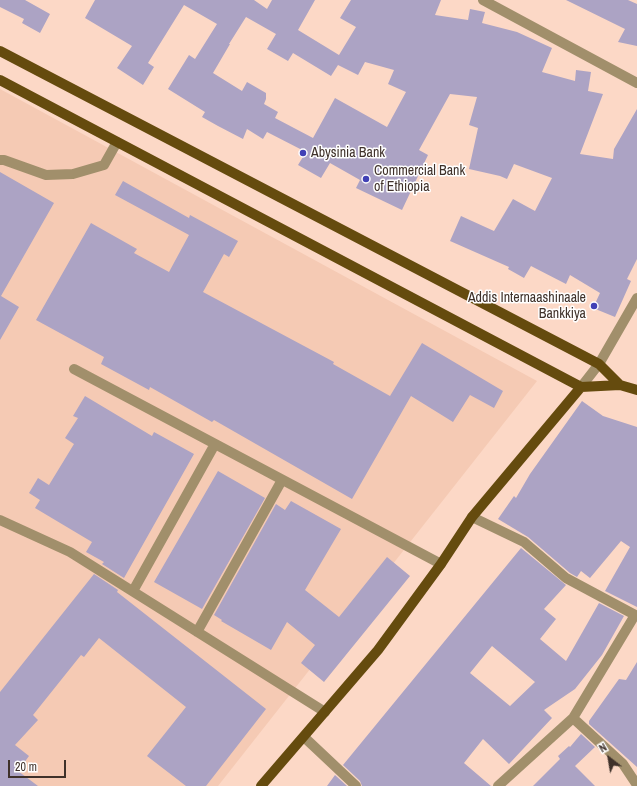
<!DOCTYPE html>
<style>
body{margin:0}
#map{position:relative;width:637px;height:786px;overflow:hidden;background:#fcd8c6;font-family:"Archivo Narrow",sans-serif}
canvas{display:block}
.north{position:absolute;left:589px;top:738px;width:40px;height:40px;-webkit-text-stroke:3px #fff;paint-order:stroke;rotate:329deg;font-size:11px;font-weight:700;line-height:16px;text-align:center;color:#3f312a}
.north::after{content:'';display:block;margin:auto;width:14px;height:18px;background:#3f312a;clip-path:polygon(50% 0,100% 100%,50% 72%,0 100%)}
.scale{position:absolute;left:8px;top:760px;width:58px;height:18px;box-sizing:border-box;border:2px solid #3f312a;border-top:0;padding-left:5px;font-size:12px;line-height:14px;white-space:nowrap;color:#3f312a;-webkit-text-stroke:3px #fff;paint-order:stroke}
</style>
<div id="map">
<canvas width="637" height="786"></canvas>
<div class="north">N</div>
<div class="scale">20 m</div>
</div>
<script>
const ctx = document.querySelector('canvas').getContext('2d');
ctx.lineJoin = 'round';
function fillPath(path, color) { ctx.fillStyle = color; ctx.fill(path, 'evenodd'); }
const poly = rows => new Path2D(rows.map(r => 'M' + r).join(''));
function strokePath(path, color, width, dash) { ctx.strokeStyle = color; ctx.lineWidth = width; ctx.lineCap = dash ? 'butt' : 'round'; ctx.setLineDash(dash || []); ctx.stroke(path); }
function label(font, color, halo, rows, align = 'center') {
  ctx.font = font + ' "Archivo Narrow",sans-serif'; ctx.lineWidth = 3; ctx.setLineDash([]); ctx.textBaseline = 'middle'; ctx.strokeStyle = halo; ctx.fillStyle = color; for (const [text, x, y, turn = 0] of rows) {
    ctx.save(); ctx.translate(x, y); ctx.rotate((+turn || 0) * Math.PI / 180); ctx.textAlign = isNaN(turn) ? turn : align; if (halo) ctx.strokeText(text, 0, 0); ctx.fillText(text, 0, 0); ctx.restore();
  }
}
fillPath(poly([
 [0,89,537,381,218,786,0,786]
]), '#f5cab4');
fillPath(poly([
 [0,0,25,0,50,14,40,33,22,23,24,19,0,7],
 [95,0,254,0,267,9,272,0,315,0,298,30,339,55,356,27,340,18,351,0,441,0,435,15,468,20,470,9,485,12,482,23,517,32,552,48,542,72,575,81,576,70,591,72,588,91,603,94,580,154,613,159,614,149,637,109,637,259,627,279,631,281,615,317,593,308,600,293,570,275,566,284,531,266,524,278,508,269,509,267,450,241,461,216,494,231,513,199,535,211,552,178,514,164,507,179,500,176,469,169,478,128,469,125,477,97,450,94,419,150,428,155,402,210,356,188,360,180,330,163,321,178,298,165,306,152,267,132,263,139,247,129,243,139,218,126,202,117,205,112,168,89,189,55,195,59,217,24,184,5,148,63,154,67,143,85,117,68,132,46,85,18],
 [246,17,276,34,267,49,288,61,293,53,331,76,338,65,358,75,365,62,394,70,388,84,406,92,387,127,335,98,313,138,275,118,278,112,264,104,266,99,266,93,247,82,242,91,213,73,230,44,229,44],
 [566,0,628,0,637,4,637,46,618,42,625,29],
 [0,172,54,203,1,296,19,307,0,340],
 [123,181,189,218,190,215,238,241,229,257,224,254,203,292,334,362,333,364,390,396,422,343,503,391,494,408,470,395,453,422,411,396,352,499,214,420,212,422,150,387,149,390,101,364,104,357,36,320,91,223,137,249,134,253,169,272,189,235,115,195],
 [85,396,152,436,154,432,194,454,124,578,102,564,104,562,86,552,92,542,35,508,40,500,29,493,38,478,49,485,74,444,65,438,78,418,73,416],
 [582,401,603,416,637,427,637,607,605,591,630,547,621,541,590,578,581,571,577,577,570,573,528,537,498,519,514,496,516,498,530,474],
 [218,471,265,498,202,609,154,582],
 [291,501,341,529,305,590,339,617,387,557,410,576,324,682,301,663,315,645,287,622,271,650,221,621,222,620,214,615,276,504,285,510],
 [521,548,566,585,544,609,556,619,540,639,566,661,599,603,624,616,602,655,575,689,544,710,552,718,509,764,483,739,464,763,491,786,362,786,360,781,343,765],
 [492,646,535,682,510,706,470,673],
 [94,574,118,590,117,592,266,709,206,786,186,786,147,756,186,707,99,638,84,657,81,655,33,715,38,720,15,745,29,756,18,771,38,786,0,786,0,692],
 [637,662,637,767,589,724,589,721,619,679,626,680],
 [581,734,595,747,575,766,595,786,533,786,560,759,558,756,569,746,570,747],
 [335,775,347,786,327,786]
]), '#aca3c4');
strokePath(poly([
 [483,0,637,83],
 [0,160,4,160,46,175,73,174,104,165,117,142],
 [74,369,441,564],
 [581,387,599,364,637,298],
 [472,517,524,542,566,578,637,616],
 [0,520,70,552,325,712],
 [133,591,215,444],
 [197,632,282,480],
 [573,718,623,764,637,785],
 [304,737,356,786],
 [498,786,573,718,635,615]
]), '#a18f6b', 10);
strokePath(poly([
 [0,51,599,364,620,385],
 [0,80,581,387,620,385,637,390],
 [261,786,378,650,441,564,472,517,581,387]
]), '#654b0e', 10);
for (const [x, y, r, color] of [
 [303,153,4,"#4141b6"],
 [366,179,4,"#4141b6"],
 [594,306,4,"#4141b6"]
]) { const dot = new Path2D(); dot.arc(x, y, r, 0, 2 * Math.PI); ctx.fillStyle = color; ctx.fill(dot); strokePath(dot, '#fff', 1.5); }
label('14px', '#3f312a', '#fff', [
 ["Abysinia Bank",311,153],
 ["Commercial Bank",374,171],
 ["of Ethiopia",374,187],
 ["Addis Internaashinaale",586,298,"right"],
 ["Bankkiya",586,314,"right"]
], 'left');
</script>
